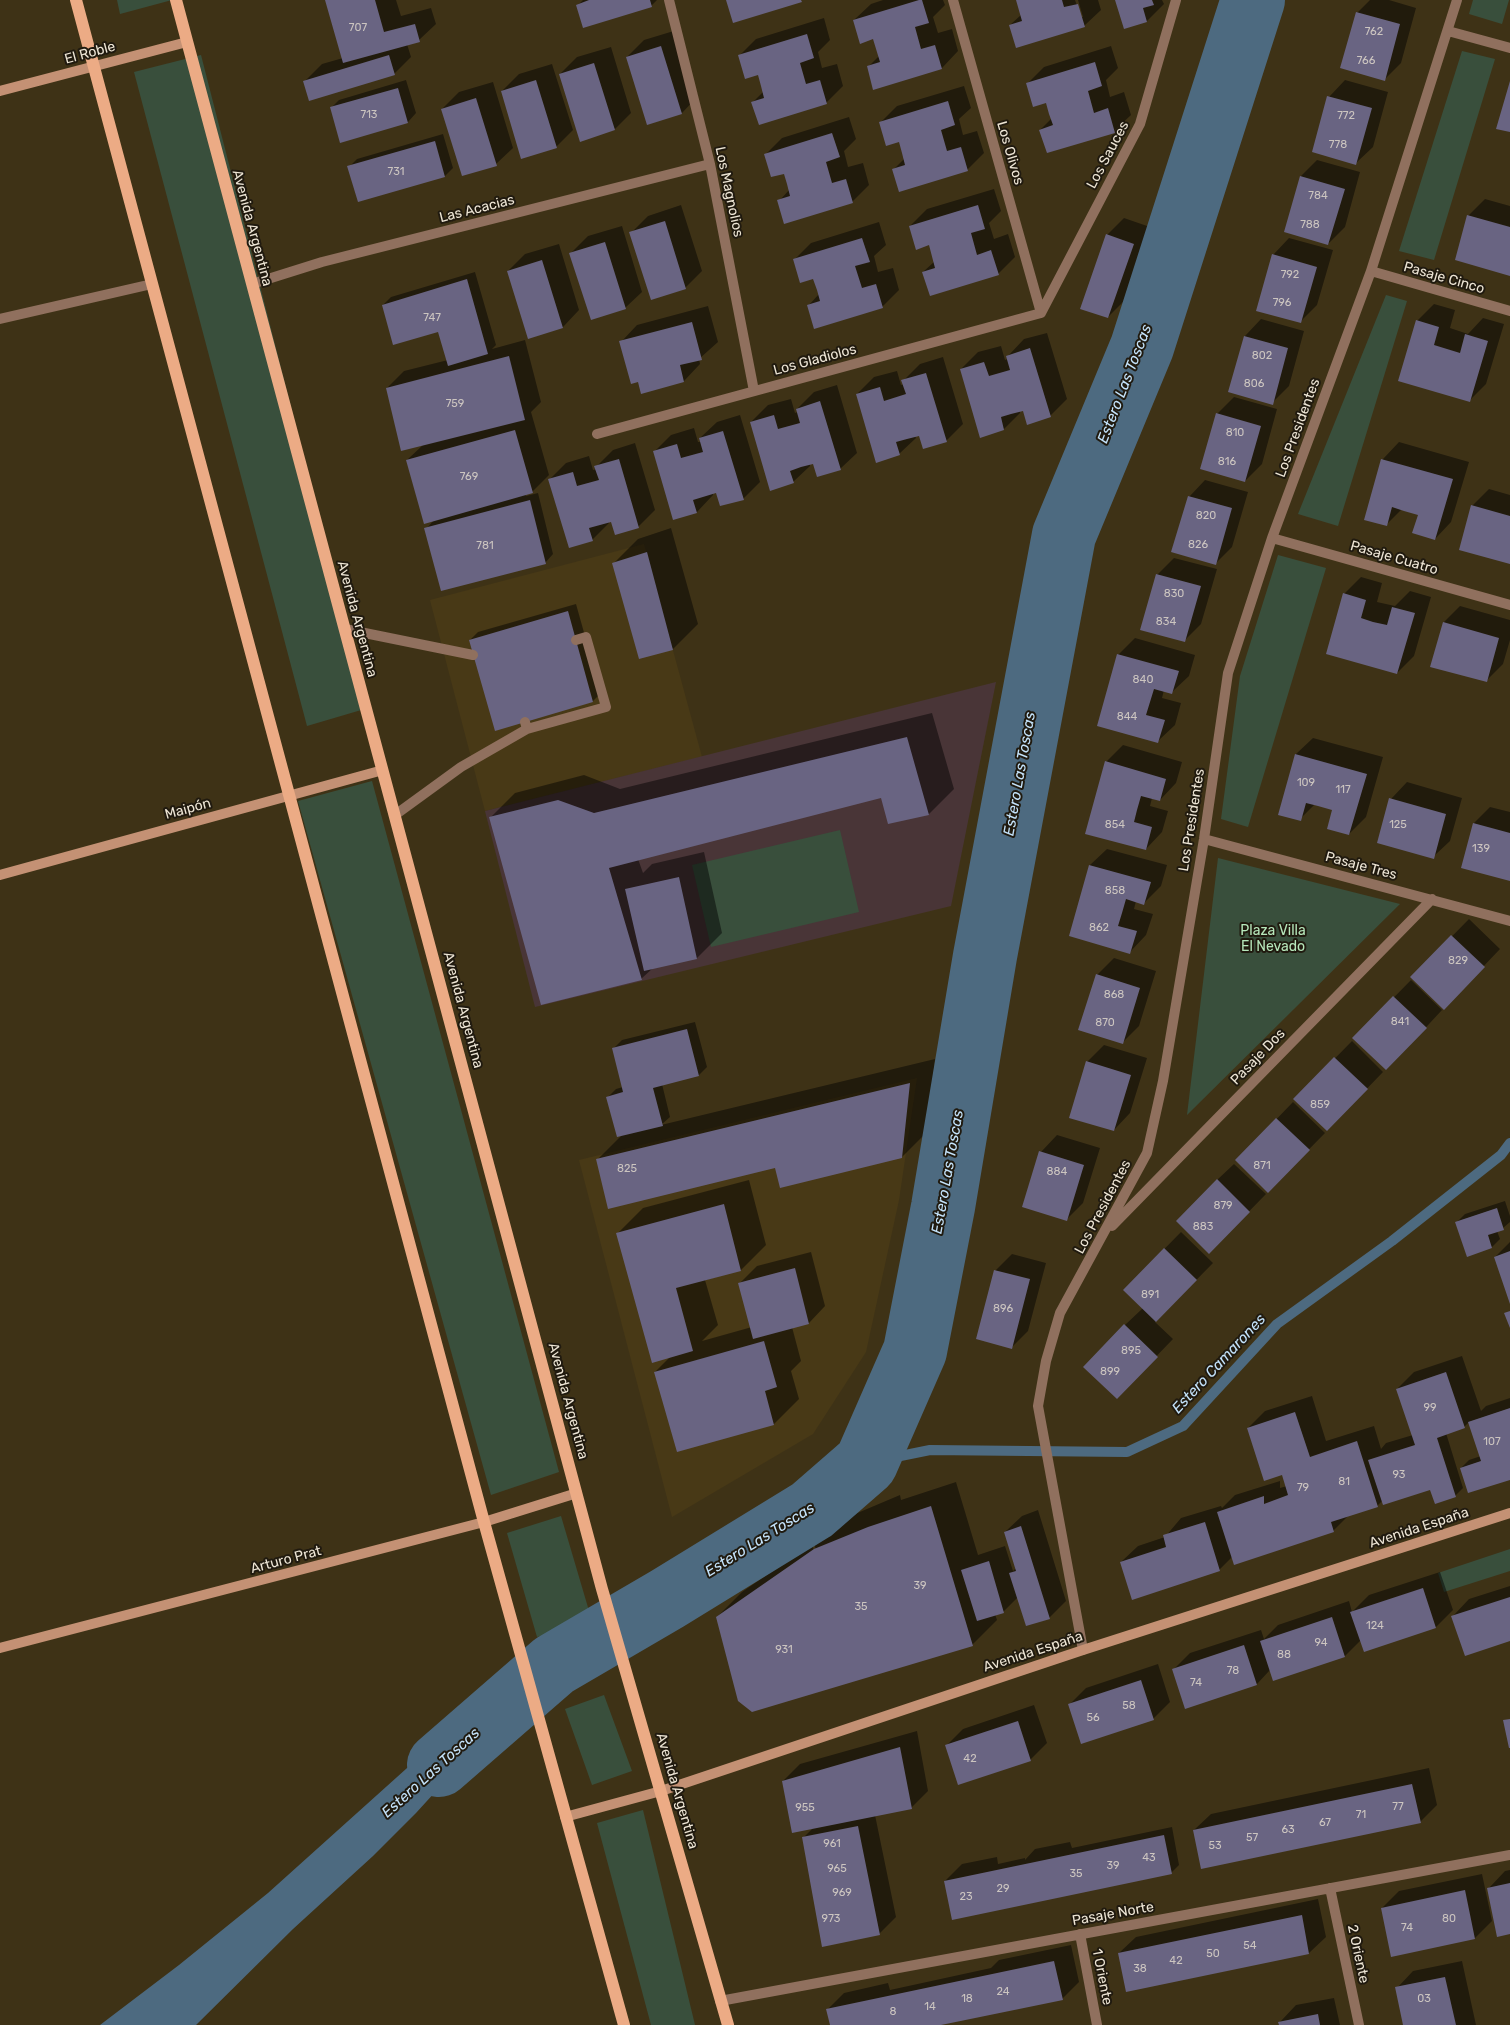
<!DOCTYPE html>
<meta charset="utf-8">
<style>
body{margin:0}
canvas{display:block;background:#3e3216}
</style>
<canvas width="1510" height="2025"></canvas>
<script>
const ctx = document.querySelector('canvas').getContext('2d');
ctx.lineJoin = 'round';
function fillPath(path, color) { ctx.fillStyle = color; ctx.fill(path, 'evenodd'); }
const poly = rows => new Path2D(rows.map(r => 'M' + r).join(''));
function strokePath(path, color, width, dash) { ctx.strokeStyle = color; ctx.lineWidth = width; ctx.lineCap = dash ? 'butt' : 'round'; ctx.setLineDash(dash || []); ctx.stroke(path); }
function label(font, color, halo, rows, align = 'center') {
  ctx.font = font + ' Rubik,sans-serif'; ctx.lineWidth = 4; ctx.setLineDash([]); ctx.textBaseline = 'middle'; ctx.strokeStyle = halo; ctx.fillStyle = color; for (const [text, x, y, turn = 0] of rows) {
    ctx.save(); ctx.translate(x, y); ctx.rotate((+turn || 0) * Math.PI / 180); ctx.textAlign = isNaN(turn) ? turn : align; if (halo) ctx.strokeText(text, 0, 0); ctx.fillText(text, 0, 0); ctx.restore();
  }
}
fillPath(poly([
 [644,544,702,757,485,811,430,600],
 [917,1078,899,1200,866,1352,813,1434,672,1517,579,1160]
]), '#483916');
fillPath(poly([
 [996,682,951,906,535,1007,485,811]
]), '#493537');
fillPath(poly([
 [117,0,172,0,120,14],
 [1473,0,1509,0,1502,24,1469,14],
 [1462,51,1495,59,1434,260,1399,251],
 [201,55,368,708,307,726,134,72],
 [1386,295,1407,301,1338,526,1298,514],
 [1278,555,1326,568,1248,827,1221,819,1240,676],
 [372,781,559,1472,491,1495,298,801],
 [840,830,859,912,711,947,692,865],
 [1218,858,1400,904,1187,1115],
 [561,1516,592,1621,537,1637,507,1533],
 [1510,1549,1510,1571,1444,1592,1438,1573],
 [604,1695,632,1771,592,1785,565,1709],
 [643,1810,695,2025,651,2025,597,1823]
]), '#394f3c');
fillPath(poly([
 [505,1708,457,1768,416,1813,373,1856,293,1929,196,2025,100,2025,179,1965,268,1893,436,1742]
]), '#4d6a80');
fillPath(poly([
 [327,0,396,0,401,16,431,8,436,24,419,40,407,44,411,57,394,74,305,81,322,64,343,58],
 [583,0,657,0,651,6,578,5],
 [883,0,943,0,945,5,933,17,938,33,952,29,958,51,942,68,874,88,868,67,879,56,874,38,854,20,871,4],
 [1017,0,1075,0,1081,17,1083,17,1078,0,1098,0,1101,10,1084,26,1010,25,1022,14],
 [1116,0,1162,0,1164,4,1147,21,1124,27],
 [1370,0,1389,0,1416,8,1401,63,1384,80,1357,13],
 [824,18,830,40,818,52,822,68,837,64,843,86,826,103,753,102,764,91,759,74,739,56,756,39],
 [677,30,698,96,682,113,627,57,644,40],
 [1111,46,1118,68,1106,80,1110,97,1124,92,1131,115,1114,131,1040,130,1052,118,1047,102,1027,84,1044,67],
 [611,47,631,113,615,129,560,74,577,57],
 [552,64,573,130,556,147,502,91,519,74],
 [406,80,416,113,408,122,341,141,331,108,339,100],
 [1345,80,1388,92,1373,147,1356,163,1329,97],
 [493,82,513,148,496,164,442,109,459,92],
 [964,86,971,108,959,119,963,135,977,131,984,153,967,170,894,169,905,158,900,141,880,123,897,106],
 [849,117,856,139,844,151,848,167,863,163,869,185,852,202,779,201,790,189,785,172,765,155,782,138],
 [443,134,453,168,445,176,349,167,357,159],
 [1317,160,1360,172,1345,227,1328,244,1301,176],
 [994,189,1001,211,989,223,994,239,1008,234,1015,257,998,274,923,272,935,261,930,244,910,226,927,209],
 [1485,199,1510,206,1510,274,1468,216],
 [681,205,702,271,685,288,631,233,648,216],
 [1124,218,1150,227,1125,300,1108,317,1107,235],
 [879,222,886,245,874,256,878,272,893,268,899,290,882,307,808,306,819,294,814,277,795,259,811,243],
 [622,226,642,292,625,308,571,253,588,236],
 [1289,238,1333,250,1317,305,1300,322,1273,255],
 [559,244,579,310,563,327,529,337,508,271,525,254],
 [475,272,496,345,492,349,525,340,541,402,531,412,549,475,532,492,525,494,526,496,538,493,553,554,545,563,426,529,435,519,407,460,424,444,387,388,404,371,448,360,439,330,383,305,391,297],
 [1434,304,1455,310,1450,328,1468,334,1483,318,1504,324,1486,384,1470,400,1417,321],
 [708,306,718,342,699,359,700,364,684,381,639,380,621,342,637,325],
 [1261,319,1304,331,1289,386,1272,403,1229,391,1245,336],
 [1047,333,1067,399,1050,416,1024,410,1020,411,1020,413,1004,429,961,369,978,352,1001,346,1005,360,1008,359,1008,356,1024,339],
 [943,357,963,424,946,441,920,434,915,436,916,438,899,454,857,394,874,377,897,371,901,385,904,384,903,381,920,364],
 [837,385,857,453,840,469,813,463,810,464,810,466,793,482,751,422,768,405,791,399,795,413,798,412,797,409,814,392],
 [1234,397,1277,409,1262,464,1245,481,1217,414],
 [740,415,760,482,743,499,717,492,713,493,713,495,697,512,674,519,654,452,671,435,694,428,698,442,701,442,700,438,717,422],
 [1399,442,1469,462,1451,522,1435,539,1419,514,1402,509,1386,525,1365,519,1383,459],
 [635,443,655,510,638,527,612,520,608,521,609,523,592,540,549,480,566,463,589,456,593,470,597,469,596,467,613,450],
 [1205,480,1248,492,1232,547,1216,563,1189,497],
 [1489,489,1510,495,1510,563,1472,506],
 [671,528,698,624,673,649,613,564,638,539],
 [1174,558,1217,569,1201,624,1184,641,1157,575],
 [1361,577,1382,583,1377,602,1395,606,1410,591,1431,597,1414,656,1397,673,1344,594],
 [576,604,601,693,593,701,496,729,470,640,478,632],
 [1460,606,1510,620,1510,640,1503,664,1486,681,1444,622],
 [1135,638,1195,655,1189,676,1172,692,1164,690,1162,698,1181,703,1175,725,1158,741,1118,655],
 [932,713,954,789,929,814,882,796,638,859,643,873,652,864,704,852,722,933,697,958,653,968,641,979,490,818,515,793,584,775,620,789],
 [1313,738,1383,757,1366,817,1349,834,1334,809,1315,804,1300,819,1279,814,1296,754],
 [1123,745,1182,762,1176,783,1160,800,1152,798,1150,806,1168,811,1162,832,1146,849,1106,762],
 [1407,782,1462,798,1450,841,1433,857,1391,799],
 [1490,807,1510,812,1510,880,1474,823],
 [1107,849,1167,865,1161,886,1144,903,1136,901,1134,909,1153,914,1146,935,1130,952,1090,865],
 [1469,919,1500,949,1460,991,1412,977],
 [1114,958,1156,971,1139,1026,1123,1042,1097,975],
 [1411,980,1442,1010,1403,1052,1354,1038],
 [695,1022,707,1067,699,1075,662,1084,670,1117,661,1125,935,1059,927,1132,902,1157,776,1166,597,1160,622,1135,608,1097,616,1089,623,1087,614,1048,622,1040],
 [1352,1041,1383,1072,1327,1130,1295,1099],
 [1104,1045,1147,1058,1130,1113,1114,1130,1087,1062],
 [1293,1102,1325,1133,1268,1191,1237,1160],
 [1057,1135,1100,1148,1083,1203,1067,1219,1041,1152],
 [1234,1164,1266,1194,1226,1235,1217,1180],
 [749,1180,766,1245,741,1270,705,1280,718,1325,702,1341,752,1327,740,1283,757,1266,811,1252,825,1306,809,1323,792,1327,801,1361,791,1371,799,1399,774,1424,678,1451,655,1372,671,1356,618,1233,643,1208],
 [1505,1201,1510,1216,1510,1222,1503,1228,1497,1231,1500,1239,1492,1247,1457,1222,1465,1214],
 [1181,1232,1213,1263,1155,1322,1173,1339,1117,1397,1125,1325,1143,1308,1124,1290],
 [1510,1242,1510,1301,1495,1257],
 [1012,1254,1046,1263,1028,1331,1012,1347,995,1271],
 [1462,1356,1481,1411,1486,1406,1510,1398,1510,1478,1461,1468,1469,1460,1481,1456,1469,1422,1464,1427,1446,1433,1463,1488,1455,1496,1431,1488,1383,1500,1377,1506,1349,1515,1333,1531,1232,1557,1219,1570,1121,1562,1138,1546,1165,1537,1181,1518,1221,1506,1222,1508,1235,1495,1280,1481,1280,1488,1287,1486,1282,1473,1248,1428,1265,1411,1312,1396,1326,1441,1374,1426,1381,1449,1386,1443,1413,1435,1397,1389,1414,1372],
 [956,1482,978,1555,1005,1546,1013,1571,1016,1568,1005,1532,1022,1516,1038,1510,1066,1601,1049,1618,1026,1625,1018,1597,1004,1611,995,1614,997,1620,972,1645,752,1711,739,1700,717,1617,742,1592,812,1544,846,1667,849,1667,814,1543,841,1524,848,1517,900,1495,901,1500],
 [1440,1572,1453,1610,1436,1627,1365,1650,1361,1640,1345,1656,1270,1670,1257,1684,1173,1670,1190,1653,1261,1630,1264,1639,1278,1625,1349,1601,1352,1612,1369,1595],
 [1510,1586,1510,1640,1453,1616,1469,1599],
 [1158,1664,1170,1702,1153,1719,1070,1704,1086,1688],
 [1034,1705,1047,1743,1030,1760,946,1746,963,1729],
 [917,1731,928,1791,911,1808,875,1815,896,1917,879,1934,803,1838,814,1827,783,1781,800,1764],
 [1429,1768,1437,1805,1420,1822,1194,1830,1211,1814],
 [1172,1827,1179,1865,1171,1873,945,1881,962,1864,997,1857,998,1864,1025,1858,1025,1860,1035,1849,1070,1842,1072,1848],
 [1510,1870,1510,1933,1489,1888,1505,1871],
 [1482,1874,1492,1921,1475,1938,1382,1908,1399,1891],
 [1318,1899,1326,1937,1309,1953,1119,1953,1136,1937],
 [1071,1945,1079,1982,1062,1999,938,2025,831,2025,827,2010,844,1993,888,1983,890,1990,991,1968,999,1960],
 [1462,1961,1476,2025,1404,2025,1397,1988,1413,1971],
 [1334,1998,1340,2025,1280,2025,1280,2022,1296,2005]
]), '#0007');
strokePath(poly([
 [866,1463,930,1450,1127,1452,1183,1426,1277,1324,1392,1241,1501,1155,1510,1143]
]), '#4d6a80', 10);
strokePath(poly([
 [439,1765,554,1665,667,1599,812,1510,866,1463,915,1351,943,1207,985,956,1064,535,1142,347,1253,0]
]), '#4d6a80', 64);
fillPath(poly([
 [325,0,375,0,384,32,415,24,420,42,343,63],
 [589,0,650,0,652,7,583,28,576,5],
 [726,0,801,0,802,2,733,23],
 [919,0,922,0,929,23,915,27,921,49,935,45,942,69,873,90,867,66,880,62,873,39,860,44,853,20],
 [1016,0,1062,0,1064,7,1078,4,1085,27,1016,48,1009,25,1022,21],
 [1115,0,1152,0,1154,5,1143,8,1147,22,1124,29],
 [1356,12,1400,24,1385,81,1340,68],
 [807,34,814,58,800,63,806,84,820,80,827,104,759,125,751,102,764,98,761,86,758,75,745,79,738,55],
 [661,46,682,114,647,125,626,57],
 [389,55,395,75,309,101,303,81],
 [1095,62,1102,86,1088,91,1094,113,1108,108,1115,133,1047,153,1039,130,1053,125,1049,114,1046,103,1033,107,1026,83],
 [594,63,615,130,580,142,559,74],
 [536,80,557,148,521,159,501,91],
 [1510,81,1510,132,1496,129],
 [398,88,408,123,340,143,330,107],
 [1327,96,1372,108,1356,165,1312,152],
 [476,98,497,166,462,176,441,109],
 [948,101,955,125,941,130,947,151,961,147,968,171,899,192,892,169,905,165,902,153,899,142,886,146,879,122],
 [832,133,840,157,826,162,832,183,846,179,853,203,784,224,777,200,790,196,787,184,784,174,771,177,764,154],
 [435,141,445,177,358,202,347,166],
 [1300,176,1345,189,1328,245,1284,232],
 [978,205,985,229,971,233,977,255,991,250,999,275,930,296,922,272,935,268,929,245,916,250,909,226],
 [1467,215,1510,227,1510,276,1455,260],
 [665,221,686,289,651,300,629,232],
 [1106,234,1134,244,1108,318,1080,309],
 [862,238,870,262,855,266,862,288,876,284,883,308,814,329,807,305,820,301,817,290,813,279,800,283,793,259],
 [605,242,626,309,591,320,569,253],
 [1272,254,1317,267,1301,323,1256,311],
 [542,260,563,328,528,339,507,271],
 [467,279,488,354,448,366,438,332,393,345,382,305],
 [1416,320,1439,327,1434,345,1460,353,1465,334,1488,341,1470,402,1398,381],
 [692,322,702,360,680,365,684,382,641,394,638,382,631,384,619,341],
 [1244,336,1288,348,1273,405,1228,392],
 [1030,348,1051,417,1027,425,1023,411,1011,414,1001,417,1004,430,980,438,960,369,984,362,989,376,1010,370,1006,356],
 [509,356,525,420,401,451,386,388],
 [926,373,947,442,923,449,919,436,907,439,896,442,900,455,876,463,856,394,880,387,884,401,906,394,901,380],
 [820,401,841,470,817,477,813,464,801,467,790,471,794,483,770,491,750,422,774,415,778,429,800,423,796,409],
 [1216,413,1261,426,1245,482,1200,469],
 [515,430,533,493,424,524,406,460],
 [723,431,744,500,720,506,716,493,693,500,697,513,673,520,653,451,677,444,681,458,703,452,699,438],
 [619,459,639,528,615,535,611,522,589,528,593,541,569,548,548,479,573,472,577,486,599,480,594,466],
 [1381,459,1453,479,1435,540,1412,533,1418,515,1404,511,1392,507,1387,526,1364,520],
 [1188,496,1232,508,1216,565,1171,552],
 [530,500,546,564,441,591,424,528],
 [1471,505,1510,516,1510,564,1459,550],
 [647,552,673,650,639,659,612,563],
 [1156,574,1201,586,1185,642,1140,630],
 [1343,593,1366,600,1361,618,1373,622,1387,625,1392,607,1415,613,1397,674,1326,654],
 [568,611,593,702,495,731,469,640],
 [1443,622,1499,638,1487,682,1430,667],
 [1117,654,1179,671,1172,694,1154,689,1146,715,1165,720,1158,743,1097,726],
 [907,737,929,815,888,824,881,798,609,868,642,980,541,1005,489,817,558,800,594,813],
 [1295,754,1367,774,1349,835,1327,829,1332,810,1318,806,1306,803,1301,821,1278,815],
 [1105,761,1166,779,1160,801,1141,796,1137,810,1134,822,1152,827,1146,850,1085,834],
 [1389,798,1446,814,1434,859,1377,843],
 [1473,823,1510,833,1510,881,1461,868],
 [1089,865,1151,882,1144,905,1126,899,1122,913,1118,926,1137,931,1130,954,1069,936],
 [679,877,697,959,644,971,625,889],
 [1451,935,1485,967,1444,1010,1410,977],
 [1096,974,1140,988,1123,1044,1078,1030],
 [1393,996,1427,1028,1386,1070,1352,1038],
 [687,1029,699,1076,653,1088,663,1126,617,1137,606,1097,623,1092,612,1048],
 [1334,1057,1368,1089,1327,1131,1293,1099],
 [1086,1061,1131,1075,1114,1131,1069,1118],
 [910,1083,902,1158,780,1188,775,1168,608,1209,596,1159],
 [1276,1118,1310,1150,1268,1193,1235,1160],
 [1039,1151,1084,1165,1067,1221,1022,1207],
 [1217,1179,1250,1212,1209,1254,1176,1221],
 [724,1204,741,1271,676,1288,693,1351,652,1363,616,1233],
 [1497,1208,1504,1230,1488,1235,1492,1248,1467,1257,1455,1222],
 [1164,1248,1197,1280,1156,1322,1123,1290],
 [1510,1251,1510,1304,1494,1257],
 [795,1268,809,1324,753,1339,738,1283],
 [994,1270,1030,1279,1012,1349,976,1339],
 [1510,1311,1510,1328,1504,1313],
 [1124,1324,1158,1357,1117,1399,1083,1367],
 [764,1341,777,1387,765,1391,774,1425,677,1452,654,1372],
 [1446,1372,1465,1428,1437,1438,1456,1497,1435,1504,1430,1490,1383,1505,1368,1460,1415,1445,1396,1389],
 [1510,1408,1510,1480,1468,1493,1460,1468,1481,1461,1468,1422],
 [1295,1412,1310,1457,1357,1441,1378,1507,1331,1522,1334,1532,1234,1565,1217,1512,1264,1496,1264,1504,1288,1495,1282,1475,1264,1481,1247,1428],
 [931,1506,973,1646,752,1712,738,1701,716,1617,814,1549,868,1527],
 [1205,1522,1220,1571,1132,1600,1120,1562,1166,1547,1163,1535],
 [1021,1526,1050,1619,1026,1626,1009,1573,1016,1571,1004,1532],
 [989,1561,1004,1613,977,1621,961,1570],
 [1423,1588,1436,1628,1364,1652,1350,1612],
 [1510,1597,1510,1641,1465,1656,1451,1616],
 [1332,1617,1345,1657,1273,1681,1260,1641],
 [1244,1645,1257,1685,1185,1709,1172,1669],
 [1141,1680,1154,1720,1081,1744,1068,1704],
 [1510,1719,1510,1748,1509,1748,1503,1720],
 [1018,1721,1031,1761,958,1785,945,1745],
 [900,1747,912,1809,792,1833,782,1781],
 [1412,1784,1421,1823,1201,1869,1193,1830],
 [858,1826,880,1935,822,1947,802,1837],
 [1164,1835,1172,1874,952,1920,944,1881],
 [1510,1883,1510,1934,1497,1937,1487,1888],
 [1465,1890,1475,1939,1391,1957,1381,1908],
 [1302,1915,1309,1954,1126,1992,1118,1953],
 [1054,1961,1063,2000,941,2025,830,2025,826,2009],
 [1445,1977,1456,2025,1403,2025,1395,1987],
 [1318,2014,1320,2025,1279,2025,1278,2022]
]), '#696482');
strokePath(poly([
 [0,319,152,284],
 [345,629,473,655],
 [527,729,606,707,586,637,576,640],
 [395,815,461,767,527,729,525,722]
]), '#90705e', 10);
strokePath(poly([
 [669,0,710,164,754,391],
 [953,0,1041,313],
 [1448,31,1510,48],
 [1371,271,1510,311],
 [252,284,322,262,710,164],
 [1041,313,1140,124,1176,0],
 [597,434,1041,313],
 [1272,538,1510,605],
 [1204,839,1510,921],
 [1112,1226,1432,899],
 [1083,1650,1038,1406,1046,1361,1060,1313,1147,1153,1163,1081,1204,839,1228,673,1272,538,1371,271,1457,0],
 [1330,1888,1359,2025],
 [1080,1934,1097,2025],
 [720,2001,1510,1855]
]), '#90705e', 10);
strokePath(poly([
 [0,91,187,42],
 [0,875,383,770],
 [0,1648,484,1522,577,1493],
 [565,1817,661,1791,1083,1650,1510,1513]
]), '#c49174', 10);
strokePath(poly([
 [76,0,484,1522,624,2025],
 [176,0,602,1589,728,2025]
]), '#ecab85', 12);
label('11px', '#ccc5c0', null, [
 ["707",358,28],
 ["762",1374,32],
 ["766",1366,61],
 ["713",369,115],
 ["772",1346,116],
 ["778",1338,145],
 ["731",396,172],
 ["784",1318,196],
 ["788",1310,225],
 ["792",1290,275],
 ["796",1282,303],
 ["747",432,318],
 ["802",1262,356],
 ["806",1254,384],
 ["759",455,404],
 ["810",1235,433],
 ["816",1227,462],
 ["769",469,477],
 ["820",1206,516],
 ["826",1198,545],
 ["781",485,546],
 ["830",1174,594],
 ["834",1166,622],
 ["840",1143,680],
 ["844",1127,717],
 ["109",1306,783],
 ["117",1343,790],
 ["854",1115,825],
 ["125",1398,825],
 ["139",1481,849],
 ["858",1115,891],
 ["862",1099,928],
 ["829",1458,961],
 ["868",1114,995],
 ["841",1400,1022],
 ["870",1105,1023],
 ["859",1320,1105],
 ["871",1262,1166],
 ["825",627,1169],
 ["884",1057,1172],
 ["879",1223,1206],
 ["883",1203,1227],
 ["891",1150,1295],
 ["896",1003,1309],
 ["895",1131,1351],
 ["899",1110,1372],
 ["99",1430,1408],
 ["107",1492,1442],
 ["93",1399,1475],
 ["81",1344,1482],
 ["79",1303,1488],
 ["39",920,1586],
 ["35",861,1607],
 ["124",1375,1626],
 ["94",1321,1643],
 ["931",784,1650],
 ["88",1284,1655],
 ["78",1233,1671],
 ["74",1196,1683],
 ["58",1129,1706],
 ["56",1093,1718],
 ["42",970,1759],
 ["77",1398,1807],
 ["955",805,1808],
 ["71",1361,1815],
 ["67",1325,1823],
 ["63",1288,1830],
 ["57",1252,1838],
 ["961",832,1844],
 ["53",1215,1846],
 ["43",1149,1858],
 ["39",1113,1866],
 ["965",837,1869],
 ["35",1076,1874],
 ["29",1003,1889],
 ["969",842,1893],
 ["23",966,1897],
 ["973",831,1919],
 ["80",1449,1919],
 ["74",1407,1928],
 ["54",1250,1946],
 ["50",1213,1954],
 ["42",1176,1961],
 ["38",1140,1969],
 ["24",1003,1992],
 ["18",967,1999],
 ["03",1424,1999],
 ["14",930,2007],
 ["8",893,2012]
]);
label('14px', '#ede5d5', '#201a0f', [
 ["El Roble",90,53,-15],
 ["Los Olivos",1010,153,74],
 ["Los Sauces",1108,155,-62],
 ["Los Magnolios",729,192,78],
 ["Las Acacias",477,209,-14],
 ["Avenida Argentina",252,228,75],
 ["Pasaje Cinco",1444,278,16],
 ["Los Gladiolos",815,360,-15],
 ["Los Presidentes",1298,428,-70],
 ["Pasaje Cuatro",1394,558,16],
 ["Avenida Argentina",357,619,75],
 ["Maipón",188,809,-15],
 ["Los Presidentes",1192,820,-81],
 ["Pasaje Tres",1361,866,15],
 ["Avenida Argentina",463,1010,75],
 ["Pasaje Dos",1258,1057,-46],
 ["Los Presidentes",1103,1207,-62],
 ["Avenida Argentina",568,1401,75],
 ["Avenida España",1419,1528,-18],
 ["Arturo Prat",286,1560,-15],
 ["Avenida España",1033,1652,-18],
 ["Avenida Argentina",677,1791,74],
 ["Pasaje Norte",1113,1914,-10],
 ["2 Oriente",1358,1954,78],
 ["1 Oriente",1102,1977,79]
]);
label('14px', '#b6e7bb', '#201a0f', [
 ["Plaza Villa",1273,931],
 ["El Nevado",1273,947]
]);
label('italic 15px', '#c4e3fb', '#201a0f', [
 ["Estero Las Toscas",1125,384,-69],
 ["Estero Las Toscas",1020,774,-80],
 ["Estero Las Toscas",948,1172,-80],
 ["Estero Camarones",1219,1364,-47],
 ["Estero Las Toscas",760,1540,-32],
 ["Estero Las Toscas",431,1773,-42]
]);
</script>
